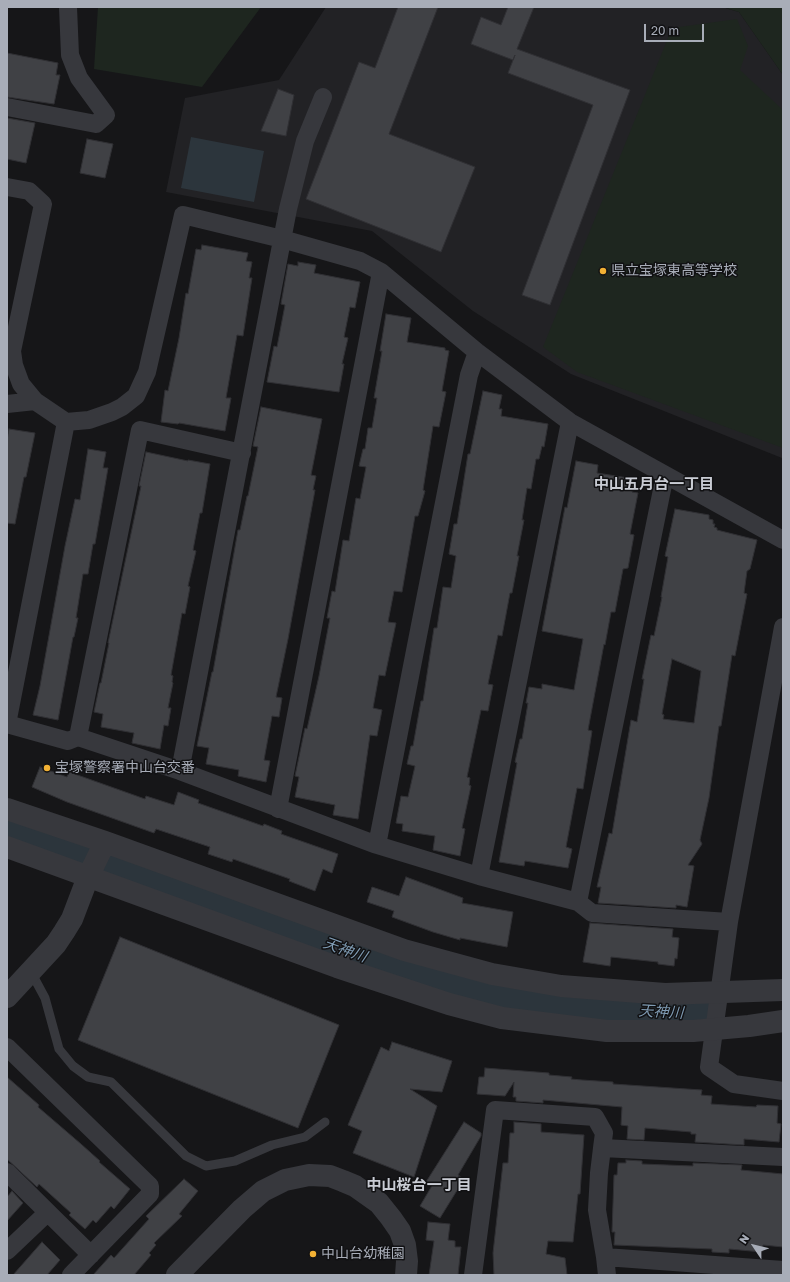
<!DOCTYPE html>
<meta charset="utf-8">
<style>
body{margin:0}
#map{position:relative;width:790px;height:1282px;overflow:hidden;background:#161618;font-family:"Golos Text",sans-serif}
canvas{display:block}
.frame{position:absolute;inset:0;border:8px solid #a8adb8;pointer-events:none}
.north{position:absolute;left:734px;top:1226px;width:40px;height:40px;-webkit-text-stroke:3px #111113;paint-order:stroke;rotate:305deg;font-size:11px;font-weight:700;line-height:16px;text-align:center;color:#a8adb8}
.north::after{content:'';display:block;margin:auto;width:14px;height:18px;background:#a8adb8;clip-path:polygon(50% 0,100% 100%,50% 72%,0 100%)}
.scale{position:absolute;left:644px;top:24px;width:60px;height:18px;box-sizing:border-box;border:2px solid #a8adb8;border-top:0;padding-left:5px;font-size:12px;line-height:14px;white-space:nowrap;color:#a8adb8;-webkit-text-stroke:3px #111113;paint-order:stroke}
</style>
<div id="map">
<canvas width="790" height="1282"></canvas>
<div class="frame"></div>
<div class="north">N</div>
<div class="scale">20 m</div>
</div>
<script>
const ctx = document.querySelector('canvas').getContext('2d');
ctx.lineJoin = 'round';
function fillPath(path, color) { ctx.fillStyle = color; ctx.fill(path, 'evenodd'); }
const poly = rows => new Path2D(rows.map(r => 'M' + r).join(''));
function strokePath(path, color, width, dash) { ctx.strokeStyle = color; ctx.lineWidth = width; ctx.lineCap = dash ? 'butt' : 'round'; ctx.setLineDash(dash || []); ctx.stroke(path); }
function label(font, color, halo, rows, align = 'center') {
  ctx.font = font + ' "Golos Text","Noto Sans JP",sans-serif'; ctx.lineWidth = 3; ctx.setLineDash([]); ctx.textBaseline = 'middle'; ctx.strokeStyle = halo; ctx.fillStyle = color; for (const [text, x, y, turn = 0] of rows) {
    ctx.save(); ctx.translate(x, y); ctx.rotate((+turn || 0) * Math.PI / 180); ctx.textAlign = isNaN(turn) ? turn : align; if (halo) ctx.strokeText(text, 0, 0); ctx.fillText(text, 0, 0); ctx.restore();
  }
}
fillPath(poly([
 [326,7,722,7,739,12,783,75,783,457,782,458,571,374,473,311,372,231,166,192,185,98,279,80]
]), '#222225');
fillPath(poly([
 [98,7,261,7,202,87,94,69],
 [723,7,783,7,783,75,739,12],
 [737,19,748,46,740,70,783,110,783,448,577,372,543,347,672,28]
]), '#1e261f');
fillPath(poly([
 [191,137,264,151,254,202,181,188]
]), '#2c353c');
strokePath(poly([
 [7,827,383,964,445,982,564,1007,697,1013]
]), '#2c353c', 36);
const building = poly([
 [398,7,438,7,389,134,475,167,441,252,306,199,359,62,375,68,398,7],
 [508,7,534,7,517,49,630,90,550,305,522,295,593,105,508,73,515,55,513,60,471,44,481,17,501,25,508,7],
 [7,53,58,63,56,75,60,75,54,104,7,97,7,53],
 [278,89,294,95,286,136,261,131,278,89],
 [7,118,35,123,26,163,7,159,7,118],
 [87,139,113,144,105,178,80,173,87,139],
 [202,245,248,253,246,261,252,262,249,278,252,278,243,336,237,335,226,398,231,398,225,431,179,423,178,424,161,422,165,390,168,391,179,338,186,293,188,294,196,249,201,250,202,245],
 [298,262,316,265,314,273,360,282,355,308,350,307,344,337,348,338,342,364,344,364,339,392,267,382,274,346,277,347,285,305,281,304,288,264,298,266,298,262],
 [386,314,411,318,407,342,445,348,445,350,449,351,442,391,446,392,439,427,433,426,423,490,425,491,418,516,415,516,402,592,394,591,388,622,396,623,385,676,379,675,373,708,382,710,377,736,370,735,358,819,333,815,335,805,295,797,299,777,295,776,305,728,307,729,319,676,330,618,327,618,332,591,335,592,343,540,349,541,356,498,360,499,366,467,359,466,363,449,365,449,368,428,372,428,377,398,374,398,382,351,380,351,386,314],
 [483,391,502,395,499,409,502,409,501,416,548,424,544,447,542,446,539,459,536,459,531,489,527,488,522,520,524,520,517,556,519,556,512,593,510,593,502,636,498,635,488,684,493,685,488,711,481,710,467,777,470,778,469,785,471,786,462,828,465,829,460,856,433,850,435,836,402,831,403,824,396,823,401,796,408,797,415,766,407,764,411,746,413,746,421,701,423,701,434,628,437,628,443,587,451,588,456,556,449,554,454,524,457,524,468,454,470,454,483,391],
 [261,407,322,419,311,475,316,476,313,490,315,490,288,639,276,697,282,698,279,717,272,716,264,760,270,761,266,782,238,776,239,770,206,764,209,748,197,746,212,672,213,672,238,530,240,530,247,496,248,496,258,447,253,446,261,407],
 [9,429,35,433,26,477,24,477,15,524,7,523,7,440,9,429],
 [88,449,106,452,103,468,108,468,95,544,93,544,88,574,83,574,76,618,78,618,74,637,73,637,58,720,33,715,40,686,65,546,75,499,80,500,88,449],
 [146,452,188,461,188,460,210,464,202,513,200,513,193,550,196,551,188,586,190,587,185,614,182,613,171,675,173,676,172,682,173,683,168,708,171,708,168,726,164,725,160,749,132,743,134,733,101,727,103,714,94,712,100,683,101,683,109,643,108,643,141,486,139,486,146,452],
 [576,461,598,465,597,473,635,479,632,492,638,493,630,534,634,535,628,568,623,569,615,612,611,612,605,645,604,644,588,730,592,731,583,789,577,788,566,847,572,849,568,868,525,861,524,866,499,862,517,763,515,762,520,739,522,739,528,703,526,703,529,687,542,689,542,684,574,690,583,639,542,631,565,507,567,508,576,461],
 [675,509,709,515,709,519,713,520,713,524,715,524,714,527,717,528,717,530,757,540,750,569,747,571,744,593,747,594,735,656,732,655,721,726,719,726,709,798,700,840,702,844,688,865,694,866,687,907,676,905,676,908,598,903,601,887,597,887,609,833,612,834,631,720,637,722,644,679,642,679,651,635,654,636,662,597,661,597,668,557,665,556,675,509],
 [672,659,701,671,694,723,663,719,664,715,662,714,672,659],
 [40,767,67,777,69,772,145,799,146,796,174,805,178,792,199,800,198,803,263,826,264,824,282,831,281,834,338,854,332,873,323,869,315,891,289,881,290,879,233,859,232,862,208,854,210,847,156,829,154,833,67,802,32,787,40,767],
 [406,877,463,898,462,903,513,912,507,947,460,938,460,940,433,932,392,917,394,911,367,902,372,887,399,896,406,877],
 [590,923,673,929,672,937,679,938,677,959,675,958,674,966,658,964,658,962,611,957,610,966,583,962,590,923],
 [120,937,339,1025,298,1128,78,1040,120,937],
 [392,1042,452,1061,442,1092,410,1089,437,1106,414,1177,353,1153,362,1131,348,1125,381,1047,389,1051,392,1042],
 [485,1068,549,1073,549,1075,572,1077,571,1079,582,1080,613,1082,613,1084,702,1090,701,1095,712,1096,711,1104,756,1107,757,1105,778,1106,777,1123,781,1124,779,1142,744,1139,744,1145,695,1142,696,1134,691,1134,691,1132,645,1128,644,1140,627,1139,628,1126,621,1125,622,1107,543,1100,543,1103,516,1101,516,1097,513,1097,514,1082,505,1096,477,1094,479,1077,484,1077,485,1068],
 [7,1077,39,1105,38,1107,81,1144,100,1161,99,1162,130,1189,114,1209,111,1206,96,1223,93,1220,85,1229,69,1215,71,1213,39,1184,37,1187,7,1159,7,1077],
 [464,1122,481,1133,481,1136,458,1175,464,1179,440,1218,420,1206,433,1184,426,1182,464,1122],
 [514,1122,541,1124,541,1132,584,1135,580,1194,578,1194,573,1242,548,1241,546,1254,565,1258,567,1275,494,1275,493,1253,503,1163,508,1163,510,1133,514,1133,514,1122],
 [626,1160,642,1161,642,1164,693,1166,693,1163,742,1165,741,1170,783,1174,783,1247,763,1245,762,1252,729,1249,729,1253,712,1252,712,1249,614,1245,615,1232,612,1232,614,1175,617,1175,618,1163,626,1163,626,1160],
 [184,1179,198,1191,179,1214,182,1216,154,1243,156,1245,149,1253,151,1255,134,1275,93,1275,111,1255,114,1258,149,1219,146,1216,184,1179],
 [12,1191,23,1203,7,1221,7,1197,12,1191],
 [428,1222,450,1224,448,1240,455,1241,455,1247,461,1247,458,1275,429,1275,434,1241,426,1240,428,1222],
 [42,1242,60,1260,47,1275,13,1275,42,1242]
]);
fillPath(building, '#404145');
strokePath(building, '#303034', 1);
strokePath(poly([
 [31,972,45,998,59,1049,73,1066,88,1077,111,1082,186,1156,206,1166,235,1161,272,1145,305,1137,325,1122]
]), '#37383d', 9);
strokePath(poly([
 [7,107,96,124,106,115,79,78,70,55,68,7],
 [7,187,29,191,43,204,12,351,14,365,21,384,35,401,66,422,7,724,68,741,78,737,180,771,377,845,479,876,578,902,592,913,729,922],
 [7,404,35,401],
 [66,422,89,420,112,412,122,407,136,396,147,372,183,215,282,239,360,261,381,272,477,352,570,422,783,540],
 [783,627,729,922,709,1067,734,1084,783,1091],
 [78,737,140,430,242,453],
 [180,771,288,209,305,141,323,97],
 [278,809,381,272],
 [377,845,469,375,477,352],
 [479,876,570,422],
 [578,902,665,475],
 [337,967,352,931],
 [7,1047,150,1186,150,1194,71,1275],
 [602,1148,599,1173,597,1210,605,1257,783,1270],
 [7,1172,91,1255],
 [7,1251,47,1213],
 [605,1257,607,1275],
 [473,1275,495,1110,595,1117,604,1133,602,1148,783,1157]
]), '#37383d', 18);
strokePath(poly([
 [7,809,105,842,404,950,492,974,561,986,665,994,783,990],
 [7,847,337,967,449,1004,502,1018,607,1031,693,1031,749,1026,783,1021],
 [7,997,56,944,64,932,72,919,88,877,105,842],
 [177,1275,242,1209,263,1191,285,1180,309,1175,330,1176,343,1181,355,1186,379,1203,391,1218,400,1231,405,1245,407,1261,406,1275]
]), '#37383d', 22);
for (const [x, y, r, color] of [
 [603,271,4,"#f2b134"],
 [47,768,4,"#f2b134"],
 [313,1254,4,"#f2b134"]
]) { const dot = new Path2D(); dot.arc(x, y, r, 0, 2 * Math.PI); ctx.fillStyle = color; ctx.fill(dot); strokePath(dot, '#111113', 1.5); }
label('14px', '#a8adb8', '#111113', [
 ["県立宝塚東高等学校",611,271],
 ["宝塚警察署中山台交番",55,768],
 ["中山台幼稚園",321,1254]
], 'left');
label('bold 15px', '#c9ccd4', '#111113', [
 ["中山五月台一丁目",654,484],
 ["中山桜台一丁目",419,1185]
]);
label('italic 15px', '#7f9bb3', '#111113', [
 ["天神川",345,950,20],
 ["天神川",661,1012,3]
]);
</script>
